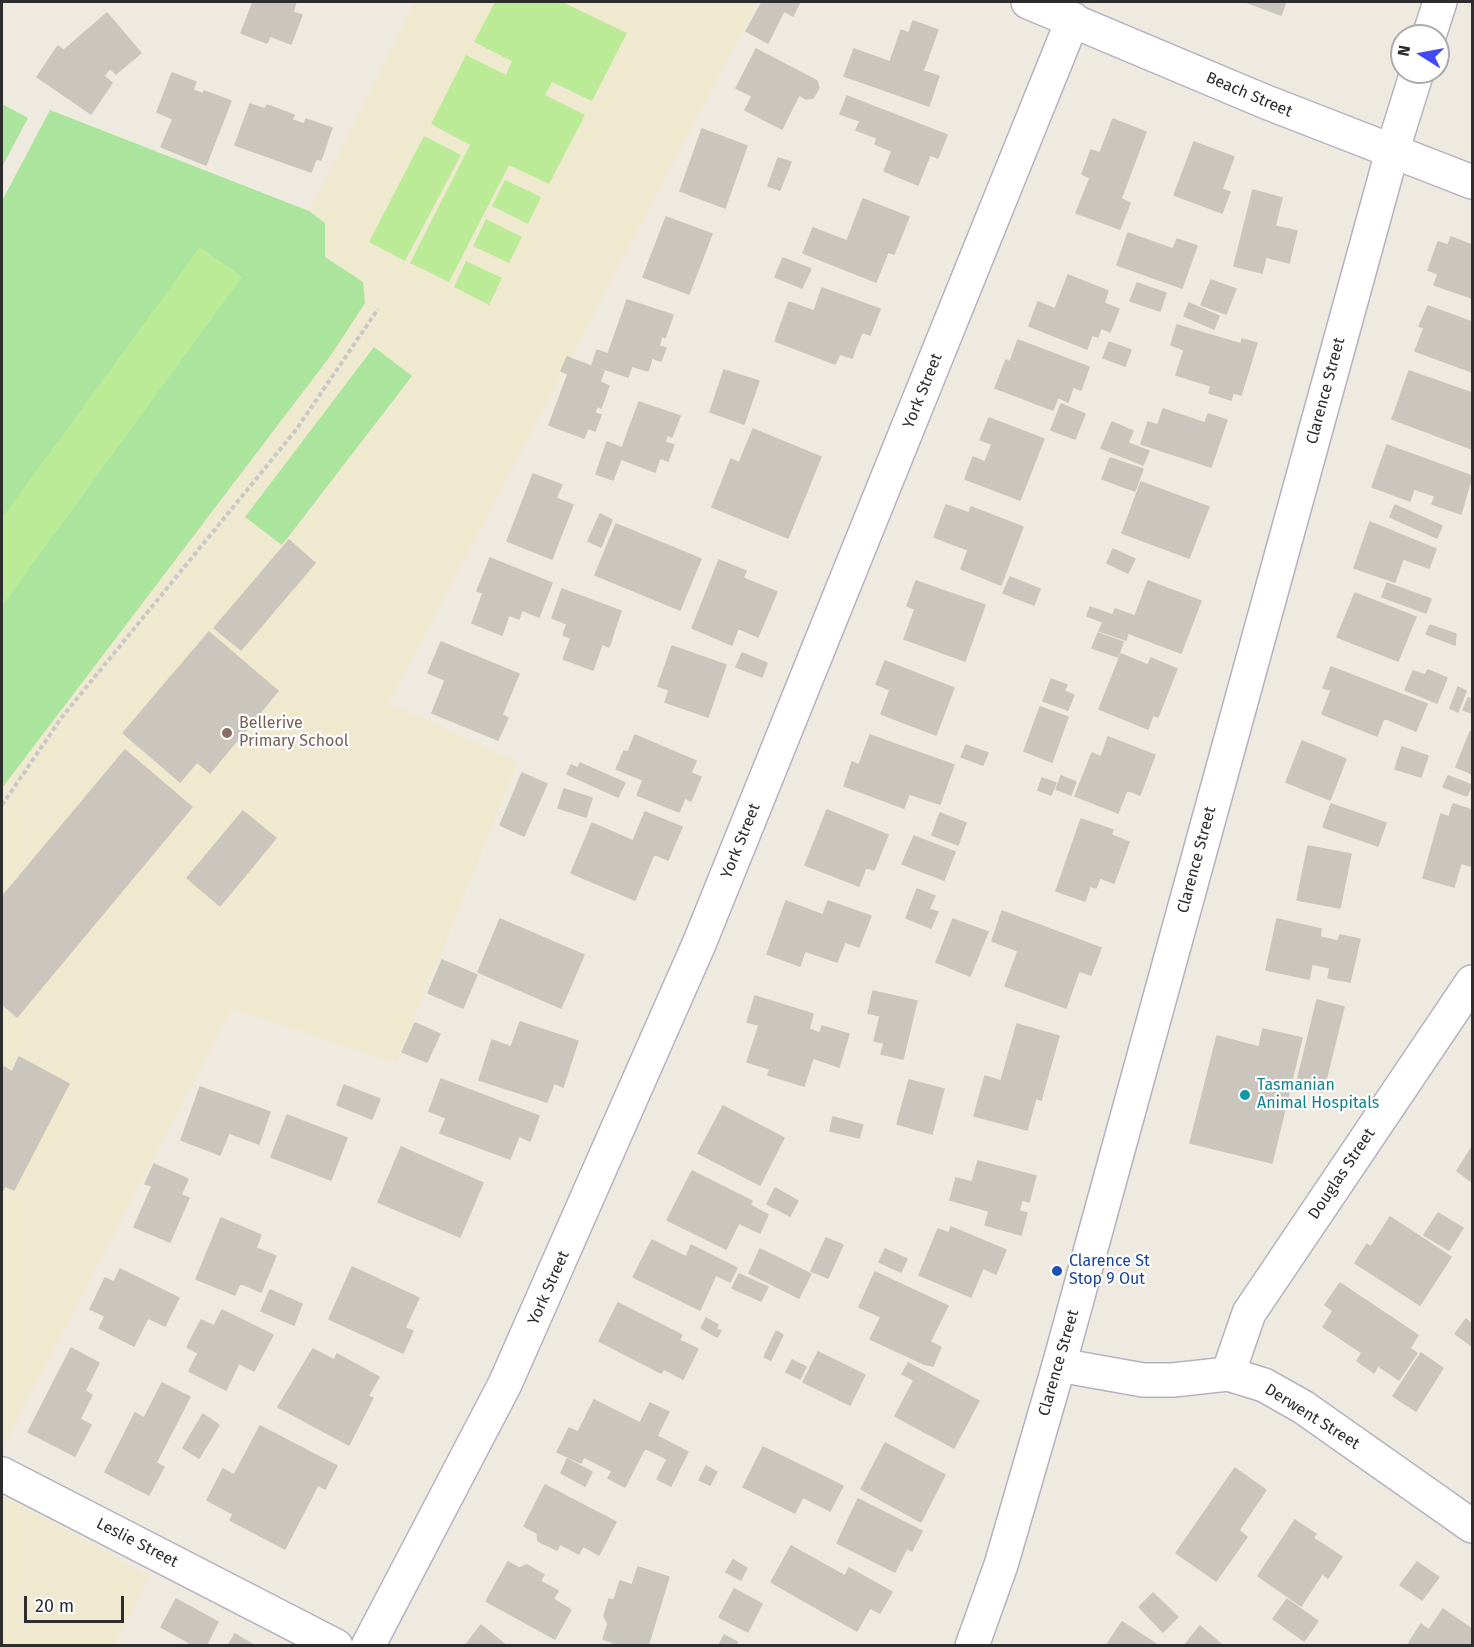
<!DOCTYPE html>
<style>
body{margin:0}
#map{position:relative;width:1474px;height:1647px;overflow:hidden;background:#eeeadf;font-family:"Fira Sans",sans-serif}
canvas{display:block}
.frame{position:absolute;inset:0;border:3px solid #2d2d2d;pointer-events:none}
.north{position:absolute;left:1390px;top:24px;width:60px;height:60px;box-sizing:border-box;background:#fff;border:2px solid #ababab;border-radius:50%;rotate:281deg;font-size:16px;font-weight:700;line-height:24px;text-align:center;color:#2d2d2d}
.north::after{content:'';display:block;margin:auto;width:21px;height:27px;background:#4149fa;clip-path:polygon(50% 0,100% 100%,50% 72%,0 100%)}
.scale{position:absolute;left:24px;top:1596px;width:100px;height:27px;box-sizing:border-box;border:3px solid #2d2d2d;border-top:0;padding-left:8px;font-size:18px;line-height:21px;white-space:nowrap;color:#2d2d2d;-webkit-text-stroke:4px #fff;paint-order:stroke}
</style>
<div id="map">
<canvas width="1474" height="1647"></canvas>
<div class="frame"></div>
<div class="north">N</div>
<div class="scale">20 m</div>
</div>
<script>
const ctx = document.querySelector('canvas').getContext('2d');
ctx.lineJoin = 'round';
function fillPath(path, color) { ctx.fillStyle = color; ctx.fill(path, 'evenodd'); }
const poly = rows => new Path2D(rows.map(r => 'M' + r).join(''));
function strokePath(path, color, width, dash) { ctx.strokeStyle = color; ctx.lineWidth = width; ctx.lineCap = dash ? 'butt' : 'round'; ctx.setLineDash(dash || []); ctx.stroke(path); }
function label(font, color, halo, rows, align = 'center') {
  ctx.font = font + ' "Fira Sans",sans-serif'; ctx.lineWidth = 4.5; ctx.setLineDash([]); ctx.textBaseline = 'middle'; ctx.strokeStyle = halo; ctx.fillStyle = color; for (const [text, x, y, turn = 0] of rows) {
    ctx.save(); ctx.translate(x, y); ctx.rotate((+turn || 0) * Math.PI / 180); ctx.textAlign = isNaN(turn) ? turn : align; if (halo) ctx.strokeText(text, 0, 0); ctx.fillText(text, 0, 0); ctx.restore();
  }
}
fillPath(poly([
 [415,2,758,2,389,703,518,762,396,1063,232,1008,2,1449,2,201,50,110,309,211],
 [2,1495,150,1576,114,1645,2,1645]
]), '#efe9cf');
fillPath(poly([
 [2,104,28,118,2,167],
 [50,110,309,211,325,223,325,257,363,282,365,303,331,355,2,788,2,201],
 [374,347,412,376,282,545,245,517]
]), '#abe49c');
fillPath(poly([
 [495,2,562,2,627,33,592,101,552,82,545,95,585,115,549,184,509,165,449,282,410,263,470,145,431,124,466,55,506,75,512,61,474,42],
 [424,136,461,155,405,261,369,242],
 [505,180,541,197,528,224,492,206],
 [486,219,522,237,509,263,473,246],
 [200,247,242,277,2,606,2,518],
 [466,261,502,278,489,305,454,287]
]), '#bceb98');
const building = poly([
 [253,2,296,2,293,12,302,15,291,44,270,36,267,43,241,33,253,2],
 [762,2,767,4,768,2,800,2,793,16,784,11,768,43,746,31,762,2],
 [1246,2,1286,2,1281,15,1246,2],
 [107,13,141,53,116,74,110,68,104,76,112,83,91,114,37,77,58,46,64,50,107,13],
 [913,21,938,30,923,71,939,76,929,106,844,76,854,49,890,62,901,30,909,33,913,21],
 [756,49,817,81,819,88,813,98,806,99,799,95,782,129,745,110,752,96,736,88,756,49],
 [172,73,196,82,193,90,203,94,204,91,231,101,206,165,161,147,173,119,157,112,172,73],
 [847,96,947,135,938,158,930,155,918,185,884,171,892,151,875,144,877,138,856,130,860,121,840,114,847,96],
 [250,104,265,109,267,105,294,115,292,120,304,124,306,119,332,128,321,160,316,159,311,172,235,145,250,104],
 [1113,119,1146,132,1121,199,1130,203,1120,229,1076,213,1090,178,1082,174,1091,150,1100,153,1113,119],
 [702,129,747,146,725,208,680,191,702,129],
 [1194,142,1234,157,1222,189,1230,192,1222,213,1174,195,1194,142],
 [778,158,791,162,780,190,768,186,778,158],
 [1253,190,1282,198,1275,226,1297,231,1289,263,1266,257,1262,273,1234,266,1253,190],
 [863,199,909,217,894,254,888,252,876,282,803,253,813,228,847,241,863,199],
 [666,217,712,234,689,294,643,277,666,217],
 [1128,233,1173,249,1177,239,1197,246,1182,288,1117,265,1128,233],
 [1451,237,1472,245,1472,298,1434,285,1438,274,1428,270,1438,242,1448,245,1451,237],
 [783,258,811,269,802,288,775,277,783,258],
 [1068,275,1108,291,1104,303,1119,309,1110,332,1101,328,1098,337,1092,335,1087,349,1029,326,1038,302,1055,309,1068,275],
 [1211,280,1236,289,1226,314,1201,305,1211,280],
 [1137,283,1166,293,1160,311,1130,301,1137,283],
 [822,288,880,309,870,335,862,332,852,358,840,354,835,364,775,341,789,302,814,311,822,288],
 [627,300,673,315,665,338,662,336,659,346,666,348,661,361,652,358,648,371,632,366,628,377,592,365,597,350,608,354,627,300],
 [1189,303,1219,316,1214,329,1184,316,1189,303],
 [1428,306,1472,322,1472,372,1415,351,1424,328,1419,326,1428,306],
 [1177,325,1241,344,1242,339,1257,343,1241,395,1233,393,1231,400,1209,393,1211,386,1176,375,1184,350,1171,345,1177,325],
 [1018,340,1089,367,1081,390,1073,387,1068,402,1058,397,1053,410,995,388,1006,360,1010,362,1018,340],
 [1109,342,1131,350,1125,366,1103,358,1109,342],
 [567,357,604,371,600,382,609,386,601,408,597,406,595,413,601,415,595,431,588,428,584,438,549,425,568,374,561,371,567,357],
 [724,370,759,381,744,424,710,412,724,370],
 [1409,371,1472,393,1472,449,1392,419,1409,371],
 [639,402,680,416,672,437,667,435,665,442,674,445,668,461,660,458,655,472,621,459,613,480,596,474,607,442,622,448,639,402],
 [1061,404,1085,414,1075,439,1051,430,1061,404],
 [1163,409,1205,423,1208,414,1227,420,1211,467,1141,444,1148,422,1158,425,1163,409],
 [989,418,1044,439,1020,500,965,479,973,457,985,462,992,444,980,440,989,418],
 [1112,422,1133,431,1128,443,1149,451,1143,465,1101,448,1112,422],
 [753,429,821,457,788,538,712,507,731,459,739,463,753,429],
 [1387,445,1472,476,1461,514,1432,504,1435,496,1414,489,1410,501,1372,487,1387,445],
 [1110,458,1143,469,1135,491,1102,479,1110,458],
 [533,474,562,485,556,498,573,505,552,559,507,541,533,474],
 [1141,482,1209,507,1189,558,1122,533,1141,482],
 [946,505,969,513,971,507,1023,527,1001,585,961,569,968,550,934,537,946,505],
 [1395,505,1442,526,1437,538,1390,517,1395,505],
 [600,514,612,520,601,547,588,541,600,514],
 [1370,522,1436,549,1429,568,1403,559,1395,582,1354,568,1370,522],
 [616,524,701,559,680,610,595,575,616,524],
 [289,540,315,563,241,650,214,628,289,540],
 [1113,549,1135,559,1128,573,1107,563,1113,549],
 [490,558,552,583,539,617,522,610,519,619,509,615,502,635,472,623,483,593,477,591,490,558],
 [719,560,746,571,743,578,777,592,758,637,738,628,732,645,692,628,719,560],
 [1010,577,1040,589,1034,605,1003,593,1010,577],
 [916,581,985,605,965,661,904,639,915,609,907,606,916,581],
 [1148,581,1201,601,1181,653,1128,633,1126,640,1099,631,1103,622,1087,616,1090,607,1113,615,1115,609,1135,616,1148,581],
 [1387,583,1431,599,1426,613,1382,597,1387,583],
 [562,589,621,611,609,647,602,644,593,670,563,659,571,638,563,635,567,624,552,618,562,589],
 [1355,593,1416,617,1398,661,1337,637,1355,593],
 [1430,625,1456,634,1455,645,1426,634,1430,625],
 [209,632,278,691,210,773,197,762,180,782,123,733,209,632],
 [1098,633,1123,642,1118,657,1092,648,1098,633],
 [441,642,519,674,502,715,508,718,498,740,432,713,445,680,428,673,441,642],
 [672,646,726,665,708,717,665,702,669,690,658,686,672,646],
 [742,653,767,663,762,677,736,667,742,653],
 [1121,654,1148,665,1151,658,1177,669,1158,717,1153,715,1148,729,1099,709,1121,654],
 [885,661,954,688,936,735,881,714,890,690,876,684,885,661],
 [1331,667,1427,704,1416,731,1384,718,1377,736,1322,714,1331,690,1323,688,1331,667],
 [1428,670,1447,678,1437,703,1405,690,1413,671,1425,675,1428,670],
 [1051,679,1067,685,1064,691,1074,695,1068,710,1043,701,1051,679],
 [1458,687,1466,691,1458,712,1450,708,1458,687],
 [1468,698,1472,699,1472,713,1463,710,1468,698],
 [1040,707,1068,717,1052,762,1024,751,1040,707],
 [1470,732,1472,733,1472,774,1456,767,1470,732],
 [635,735,696,761,691,773,701,777,691,801,685,798,679,812,637,795,643,780,616,769,624,751,628,752,635,735],
 [870,735,954,765,940,804,909,794,904,808,844,786,852,762,859,765,870,735],
 [1108,737,1155,755,1140,795,1127,790,1118,813,1075,796,1092,753,1101,757,1108,737],
 [1302,741,1346,759,1330,800,1286,782,1302,741],
 [966,745,988,753,983,765,961,757,966,745],
 [1402,747,1428,756,1421,777,1395,769,1402,747],
 [125,750,192,807,17,1017,2,1004,2,897,125,750],
 [580,763,625,783,618,797,567,774,571,765,578,768,580,763],
 [522,773,547,784,524,836,500,825,522,773],
 [1061,776,1076,782,1071,795,1056,789,1061,776],
 [1448,776,1472,785,1467,796,1443,787,1448,776],
 [1042,778,1056,783,1051,795,1038,790,1042,778],
 [564,789,592,798,586,817,558,808,564,789],
 [1331,804,1386,823,1378,846,1323,827,1331,804],
 [1453,804,1472,810,1472,858,1470,866,1461,863,1454,887,1423,878,1441,814,1449,817,1453,804],
 [827,810,888,835,874,870,866,867,859,886,805,865,827,810],
 [243,811,276,838,220,906,187,878,243,811],
 [645,812,682,827,668,860,654,854,635,900,571,873,592,823,633,841,645,812],
 [940,813,966,823,958,845,932,835,940,813],
 [1081,819,1113,830,1111,835,1129,842,1114,883,1100,878,1096,888,1090,886,1085,901,1056,891,1081,819],
 [914,836,955,852,944,880,902,864,914,836],
 [1308,846,1351,854,1340,908,1297,900,1308,846],
 [917,889,935,896,929,909,938,912,931,928,906,918,917,889],
 [786,901,823,915,828,901,871,916,859,947,845,942,837,962,805,951,800,966,767,954,786,901],
 [1002,911,1101,948,1091,975,1079,971,1066,1008,1005,986,1018,951,992,941,1002,911],
 [500,919,584,955,561,1008,478,972,500,919],
 [953,919,988,932,970,976,936,962,953,919],
 [1277,919,1321,929,1320,937,1338,941,1340,935,1360,939,1350,982,1328,978,1330,968,1312,964,1309,979,1266,970,1277,919],
 [442,960,477,975,463,1008,428,993,442,960],
 [873,991,917,1001,903,1059,881,1054,884,1043,874,1041,880,1016,868,1013,873,991],
 [755,996,813,1014,809,1029,820,1033,822,1026,849,1034,839,1067,813,1058,804,1086,768,1075,770,1069,747,1062,759,1025,747,1022,755,996],
 [1317,1000,1344,1007,1323,1092,1296,1086,1317,1000],
 [520,1022,578,1041,563,1087,554,1083,547,1102,479,1080,492,1040,511,1047,520,1022],
 [415,1023,440,1034,427,1062,402,1052,415,1023],
 [1017,1024,1059,1036,1041,1100,1036,1098,1027,1130,974,1116,985,1076,1001,1081,1017,1024],
 [1263,1029,1302,1038,1272,1163,1190,1143,1217,1036,1259,1047,1263,1029],
 [19,1057,69,1084,14,1190,5,1186,2,1192,2,1066,12,1072,19,1057],
 [441,1079,539,1116,530,1141,519,1136,510,1159,440,1133,446,1118,429,1111,441,1079],
 [909,1080,944,1089,932,1134,897,1124,909,1080],
 [344,1085,380,1099,372,1119,337,1105,344,1085],
 [200,1087,270,1112,259,1144,229,1133,220,1155,181,1140,200,1087],
 [723,1106,784,1138,760,1185,698,1153,723,1106],
 [287,1115,347,1138,331,1180,271,1157,287,1115],
 [833,1117,863,1125,859,1138,830,1131,833,1117],
 [401,1147,483,1183,460,1237,378,1202,401,1147],
 [1472,1147,1472,1182,1457,1171,1472,1147],
 [978,1161,1036,1176,1029,1202,1022,1200,1019,1211,1027,1213,1021,1235,985,1225,989,1211,950,1200,956,1178,972,1182,978,1161],
 [154,1164,188,1179,181,1195,189,1198,170,1242,134,1227,152,1186,145,1184,154,1164],
 [692,1171,752,1201,750,1205,768,1215,760,1233,739,1223,726,1249,667,1220,692,1171],
 [775,1188,798,1201,790,1216,767,1204,775,1188],
 [1438,1213,1463,1228,1449,1250,1424,1235,1438,1213],
 [1390,1217,1451,1257,1420,1305,1355,1263,1367,1244,1371,1247,1390,1217],
 [221,1218,261,1235,256,1248,276,1256,261,1292,240,1283,235,1295,196,1279,221,1218],
 [951,1227,1006,1250,996,1274,983,1268,971,1297,919,1275,938,1229,949,1233,951,1227],
 [826,1238,843,1245,828,1278,811,1271,826,1238],
 [652,1240,686,1257,691,1245,737,1268,730,1282,716,1275,700,1310,633,1277,652,1240],
 [760,1249,811,1274,799,1298,749,1273,760,1249],
 [885,1249,907,1259,901,1272,879,1262,885,1249],
 [352,1267,419,1298,405,1328,413,1331,403,1353,329,1319,352,1267],
 [120,1269,179,1298,165,1326,148,1318,134,1346,99,1328,105,1316,90,1309,105,1278,114,1282,120,1269],
 [875,1272,948,1306,930,1342,941,1347,933,1366,924,1364,870,1339,881,1317,859,1307,875,1272],
 [739,1274,768,1287,761,1301,732,1288,739,1274],
 [1340,1283,1418,1335,1410,1348,1417,1353,1399,1380,1378,1366,1374,1373,1357,1361,1362,1353,1323,1327,1333,1311,1325,1305,1340,1283],
 [270,1290,302,1304,294,1325,261,1311,270,1290],
 [618,1303,682,1335,679,1340,698,1349,683,1379,664,1369,661,1373,599,1341,618,1303],
 [222,1310,273,1335,254,1371,239,1363,226,1390,189,1371,198,1353,187,1347,201,1320,214,1326,222,1310],
 [706,1318,718,1325,716,1329,721,1331,717,1337,701,1328,706,1318],
 [1466,1319,1472,1324,1472,1346,1455,1334,1466,1319],
 [776,1331,783,1335,771,1360,764,1357,776,1331],
 [71,1348,99,1363,85,1391,92,1395,80,1419,91,1425,75,1456,28,1432,71,1348],
 [313,1349,334,1360,337,1354,379,1377,368,1396,373,1398,349,1445,278,1407,313,1349],
 [818,1352,865,1375,850,1405,803,1382,818,1352],
 [1421,1353,1443,1368,1416,1411,1393,1396,1421,1353],
 [792,1360,806,1367,800,1379,786,1372,792,1360],
 [908,1363,979,1401,954,1448,895,1416,914,1380,902,1374,908,1363],
 [162,1383,190,1397,156,1463,164,1467,149,1495,105,1472,135,1413,144,1418,162,1383],
 [594,1400,640,1423,650,1403,669,1412,657,1436,688,1452,671,1486,657,1479,667,1459,645,1448,625,1487,608,1478,612,1471,584,1457,581,1463,557,1452,569,1428,578,1432,594,1400],
 [203,1414,219,1425,199,1458,183,1448,203,1414],
 [260,1426,337,1466,325,1489,318,1485,285,1549,230,1520,233,1514,207,1500,223,1469,234,1475,260,1426],
 [885,1443,945,1475,921,1522,861,1489,885,1443],
 [763,1447,843,1486,830,1511,803,1497,795,1513,743,1487,763,1447],
 [567,1459,592,1472,585,1486,561,1473,567,1459],
 [706,1466,717,1472,710,1485,699,1480,706,1466],
 [1235,1468,1266,1490,1239,1530,1247,1537,1216,1581,1176,1553,1235,1468],
 [545,1485,616,1522,599,1555,583,1546,579,1554,560,1544,557,1550,538,1541,537,1533,524,1526,545,1485],
 [858,1499,922,1531,912,1551,907,1548,895,1572,837,1543,858,1499],
 [1295,1520,1316,1534,1313,1538,1342,1557,1328,1578,1322,1574,1301,1606,1258,1576,1295,1520],
 [791,1546,845,1576,849,1568,892,1592,880,1613,870,1608,857,1631,771,1582,791,1546],
 [733,1560,747,1568,741,1580,726,1572,733,1560],
 [508,1562,519,1568,527,1565,544,1575,540,1581,558,1591,553,1599,571,1610,555,1639,486,1601,508,1562],
 [1417,1562,1439,1577,1422,1600,1400,1585,1417,1562],
 [638,1567,669,1577,648,1646,622,1646,603,1639,608,1624,604,1616,609,1599,614,1600,620,1581,632,1585,638,1567],
 [734,1589,762,1604,748,1632,719,1617,734,1589],
 [1153,1593,1178,1617,1163,1632,1139,1607,1153,1593],
 [176,1599,218,1622,206,1646,188,1646,190,1643,161,1627,176,1599],
 [1287,1599,1318,1621,1304,1641,1273,1619,1287,1599],
 [1443,1609,1472,1629,1472,1646,1407,1646,1421,1624,1429,1630,1443,1609],
 [1122,1622,1156,1644,1156,1646,1106,1646,1122,1622],
 [481,1625,507,1646,465,1646,481,1625],
 [1200,1626,1221,1644,1220,1646,1184,1646,1200,1626],
 [235,1634,255,1646,228,1646,235,1634],
 [724,1635,737,1642,736,1646,719,1645,724,1635]
]);
fillPath(building, '#cac6be');
strokePath(building, '#cac6b9', 1.5);
const minor = poly([
 [1028,2,1266,102,1472,182],
 [1059,1365,1143,1380,1173,1380,1228,1374,1264,1385,1303,1407,1472,1526],
 [1228,1374,1249,1313,1472,982],
 [2,1474,336,1646],
 [368,1646,505,1384,699,944,1073,19]
]);
const secondary = poly([
 [1429,36,1440,2],
 [972,1646,1001,1565,1059,1365,1392,152,1417,72]
]);
strokePath(minor, '#b3b3c0', 36);
strokePath(secondary, '#b3b3c0', 36);
strokePath(poly([
 [2,805,62,717,296,430,378,309]
]), '#c8c8c8', 4, [4.5, 3]);
strokePath(minor, '#fff', 33);
strokePath(secondary, '#fff', 33);
for (const [x, y, r, color] of [
 [227,733,6,"#8d6e63"],
 [1245,1095,6,"#0f9aa8"],
 [1057,1271,6,"#1a4fb4"]
]) { const dot = new Path2D(); dot.arc(x, y, r, 0, 2 * Math.PI); ctx.fillStyle = color; ctx.fill(dot); strokePath(dot, '#fff', 2); }
label('16px', '#2d2d2d', '#fff', [
 ["Beach Street",1249,95,23],
 ["York Street",923,391,-68],
 ["Clarence Street",1326,391,-75],
 ["York Street",741,841,-68],
 ["Clarence Street",1197,860,-75],
 ["Douglas Street",1342,1174,-56],
 ["York Street",549,1288,-66],
 ["Clarence Street",1059,1363,-74],
 ["Derwent Street",1312,1417,32],
 ["Leslie Street",137,1543,27]
]);
label('16px', '#785e54', '#fff', [
 ["Bellerive",239,724],
 ["Primary School",239,742]
], 'left');
label('16px', '#0d838f', '#fff', [
 ["Tasmanian",1257,1086],
 ["Animal Hospitals",1257,1104]
], 'left');
label('16px', '#164399', '#fff', [
 ["Clarence St",1069,1262],
 ["Stop 9 Out",1069,1280]
], 'left');
</script>
